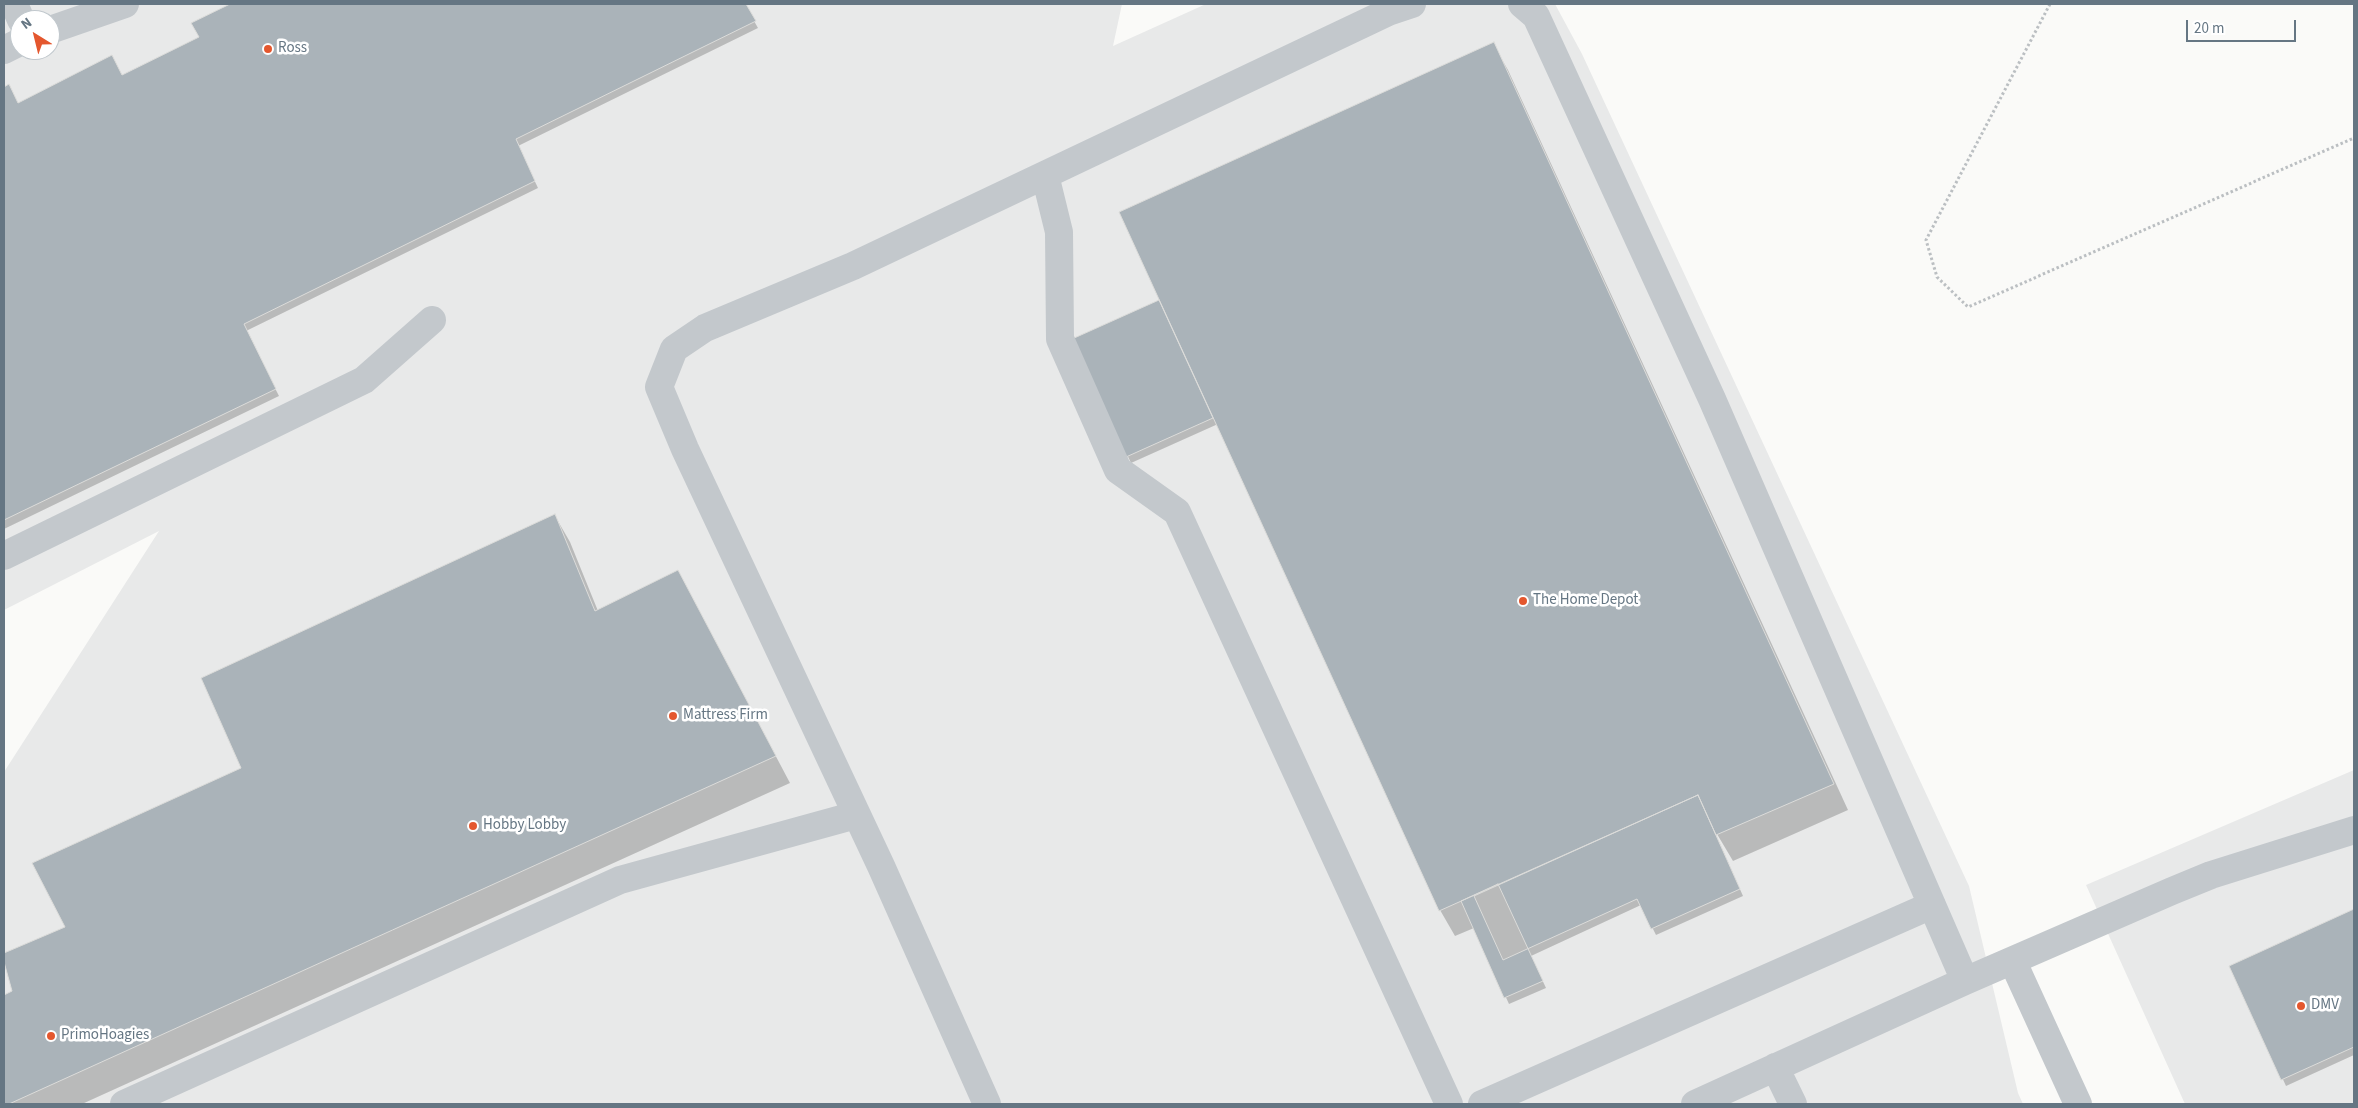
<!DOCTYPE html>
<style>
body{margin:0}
#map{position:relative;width:2358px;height:1108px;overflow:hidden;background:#fafaf8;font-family:"Source Sans 3",sans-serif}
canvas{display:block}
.frame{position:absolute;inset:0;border:5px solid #657683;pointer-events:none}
.north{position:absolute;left:10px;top:10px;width:50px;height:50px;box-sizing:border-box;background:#fff;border:1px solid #c1c8cd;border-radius:50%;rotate:324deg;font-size:14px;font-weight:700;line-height:20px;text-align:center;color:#657683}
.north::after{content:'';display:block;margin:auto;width:18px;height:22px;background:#e4572e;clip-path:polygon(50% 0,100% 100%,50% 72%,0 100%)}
.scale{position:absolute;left:2186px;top:20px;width:110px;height:22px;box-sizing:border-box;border:2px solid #657683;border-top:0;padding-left:6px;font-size:15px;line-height:18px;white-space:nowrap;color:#657683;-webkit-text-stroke:4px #fff;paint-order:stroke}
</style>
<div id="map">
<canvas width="2358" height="1108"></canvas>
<div class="frame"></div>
<div class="north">N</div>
<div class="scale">20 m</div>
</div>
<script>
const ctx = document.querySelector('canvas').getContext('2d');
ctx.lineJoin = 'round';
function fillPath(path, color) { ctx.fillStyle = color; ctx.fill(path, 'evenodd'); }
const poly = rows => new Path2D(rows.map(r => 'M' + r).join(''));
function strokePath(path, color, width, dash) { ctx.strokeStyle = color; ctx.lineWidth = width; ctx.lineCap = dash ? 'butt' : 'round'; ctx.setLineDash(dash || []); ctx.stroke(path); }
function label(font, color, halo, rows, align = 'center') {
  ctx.font = font + ' "Source Sans 3",sans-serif'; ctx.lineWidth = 5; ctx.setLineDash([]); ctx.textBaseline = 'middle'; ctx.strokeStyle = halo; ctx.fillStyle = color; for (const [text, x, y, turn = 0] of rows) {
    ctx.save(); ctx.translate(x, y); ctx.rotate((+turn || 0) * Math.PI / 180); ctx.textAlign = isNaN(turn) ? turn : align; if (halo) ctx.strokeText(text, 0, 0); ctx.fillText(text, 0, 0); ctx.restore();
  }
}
fillPath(poly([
 [4,4,1122,4,1113,46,1206,4,1555,4,1582,54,1969,886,2018,1093,2023,1104,4,1104,4,772,159,531,4,610],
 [20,20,50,20,50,50,20,50],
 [2354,770,2354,1104,2185,1104,2086,885]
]), '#e8e9e9');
fillPath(poly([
 [232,4,746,4,745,5,758,28,518,146,538,188,246,331,279,396,4,529,4,88,8,86,18,104,122,76,200,38,193,23],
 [1493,44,1508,70,1848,810,1733,861,1717,834,1716,835,1743,896,1656,935,1641,905,1531,956,1546,988,1509,1004,1474,928,1455,936,1440,910,1218,424,1131,463,1074,340,1165,308],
 [555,516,570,542,598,611,678,571,790,783,82,1104,4,1104,4,996,13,992,4,955,67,927,243,769],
 [2354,910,2354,1055,2286,1086,2231,966]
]), '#0003');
const building = poly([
 [230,4,746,4,756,21,516,139,535,181,244,324,276,389,4,520,4,87,9,84,18,103,112,55,122,75,199,37,191,23,230,4],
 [1494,42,1834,784,1716,835,1698,795,1439,911,1119,212,1494,42],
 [1159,300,1213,418,1126,457,1072,339,1159,300],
 [555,514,595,611,678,570,776,756,9,1104,4,1104,4,995,12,991,4,962,4,953,65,927,32,863,241,768,201,678,555,514],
 [1698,795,1740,889,1651,929,1637,899,1503,960,1474,896,1698,795],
 [1498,884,1543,981,1504,998,1461,901,1498,884],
 [2354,909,2354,1047,2281,1080,2229,966,2354,909]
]);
fillPath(building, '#aab3b9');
strokePath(building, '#dcdcda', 1);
strokePath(poly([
 [2050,4,1926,240,1937,277,1968,307,2354,138]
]), '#bbbfc2', 3, [2.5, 2.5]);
strokePath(poly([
 [14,4,21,20],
 [1522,4,1536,16,1712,399,1965,981],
 [50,30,125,4],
 [4,50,20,42],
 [1045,175,1059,232,1060,339,1118,470,1177,512,1449,1104],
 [4,556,364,380,432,320],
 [2013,962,2078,1104],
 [1775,1067,1793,1104],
 [124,1104,620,880,856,815],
 [987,1104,881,866,685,449,659,387,674,349,705,328,853,266,1388,12,1412,4],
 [1482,1104,1932,905],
 [1695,1104,1965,981,2172,891,2211,875,2354,830]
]), '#c3c8cc', 28);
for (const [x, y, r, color] of [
 [268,49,5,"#e4572e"],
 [1523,601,5,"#e4572e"],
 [673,716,5,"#e4572e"],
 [473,826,5,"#e4572e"],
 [2301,1006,5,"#e4572e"],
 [51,1036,5,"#e4572e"]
]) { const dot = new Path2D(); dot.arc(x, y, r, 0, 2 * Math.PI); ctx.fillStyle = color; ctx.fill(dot); strokePath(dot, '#fff', 2); }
label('15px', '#657683', '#fff', [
 ["Ross",278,49],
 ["The Home Depot",1533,601],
 ["Mattress Firm",683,716],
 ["Hobby Lobby",483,826],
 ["DMV",2311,1006],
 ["PrimoHoagies",61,1036]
], 'left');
</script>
